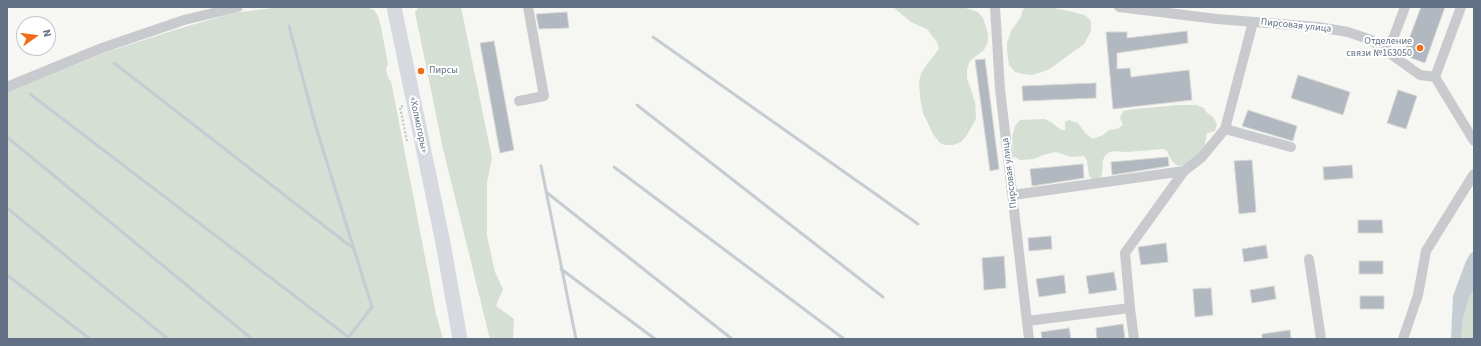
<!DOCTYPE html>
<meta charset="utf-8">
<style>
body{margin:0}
#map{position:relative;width:1481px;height:346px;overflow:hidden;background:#f6f6f2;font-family:"Source Sans 3",sans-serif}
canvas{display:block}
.frame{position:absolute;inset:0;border:8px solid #627086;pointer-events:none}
.north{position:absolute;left:16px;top:16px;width:40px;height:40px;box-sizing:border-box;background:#fff;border:1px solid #c0c6cf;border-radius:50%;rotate:76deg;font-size:11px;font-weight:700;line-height:16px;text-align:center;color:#627086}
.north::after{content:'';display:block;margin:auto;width:14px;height:18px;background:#f26c16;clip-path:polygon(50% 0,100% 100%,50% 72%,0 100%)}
</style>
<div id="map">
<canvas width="1481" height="346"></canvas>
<div class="frame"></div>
<div class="north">N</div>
</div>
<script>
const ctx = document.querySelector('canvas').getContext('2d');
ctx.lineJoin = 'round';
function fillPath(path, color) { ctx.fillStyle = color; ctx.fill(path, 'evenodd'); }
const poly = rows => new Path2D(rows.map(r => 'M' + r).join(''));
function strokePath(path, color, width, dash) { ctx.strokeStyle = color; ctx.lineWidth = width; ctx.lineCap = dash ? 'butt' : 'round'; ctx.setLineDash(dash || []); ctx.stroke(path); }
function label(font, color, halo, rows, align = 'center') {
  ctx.font = font + ' "Source Sans 3",sans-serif'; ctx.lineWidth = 4; ctx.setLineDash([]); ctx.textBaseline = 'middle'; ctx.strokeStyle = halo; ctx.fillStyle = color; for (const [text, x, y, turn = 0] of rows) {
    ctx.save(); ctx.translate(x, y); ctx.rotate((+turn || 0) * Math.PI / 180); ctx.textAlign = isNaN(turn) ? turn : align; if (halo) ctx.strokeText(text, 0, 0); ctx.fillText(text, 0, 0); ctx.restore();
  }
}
fillPath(poly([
 [280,7,366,7,374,10,378,16,381,27,388,64,386,69,388,78,391,81,436,314,443,339,7,339,7,92,107,52,178,29,233,13],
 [419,7,461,7,492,158,487,182,487,236,495,272,503,289,496,306,514,319,513,339,490,339,443,149,415,12],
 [893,7,962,7,978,12,983,18,988,33,988,42,984,50,970,61,967,69,967,78,975,102,976,119,967,135,961,142,953,145,945,145,940,143,933,134,923,113,920,97,919,83,921,74,925,67,939,49,937,42,927,29,911,22],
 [1030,7,1053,8,1069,11,1085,15,1091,21,1091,31,1084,44,1048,70,1032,75,1023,74,1015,72,1009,65,1007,51,1007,43,1011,31,1021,17,1023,9],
 [1180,105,1196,105,1204,108,1206,112,1213,117,1217,124,1215,131,1207,133,1204,150,1186,165,1178,166,1172,161,1167,151,1164,149,1126,152,1113,151,1108,153,1105,156,1103,160,1102,174,1100,179,1092,179,1089,176,1087,160,1084,156,1071,157,1056,152,1043,155,1034,159,1020,160,1013,156,1012,137,1015,126,1020,120,1044,119,1051,122,1061,130,1065,130,1065,122,1069,120,1078,123,1086,134,1093,139,1103,135,1109,130,1117,129,1123,125,1120,118,1123,111,1134,109],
 [1474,289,1474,339,1461,339,1463,318,1469,298]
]), '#d5dfd3');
fillPath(poly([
 [1474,251,1474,289,1469,298,1463,318,1461,339,1451,339,1453,296,1466,261,1470,254]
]), '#c5cdd3');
strokePath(poly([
 [289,26,315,124,372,307,347,339],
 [653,37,918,224],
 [114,63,354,249],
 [30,94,351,339],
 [637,105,883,297],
 [7,137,252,339],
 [541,166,576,339],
 [614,167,844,339],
 [546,192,732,339],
 [7,208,168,339],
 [561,269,655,339],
 [7,275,90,339]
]), '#c5cdd3', 3);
const building = poly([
 [1421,7,1445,7,1425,63,1403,55,1421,7],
 [567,12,569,28,539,29,536,14,567,12],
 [1187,31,1188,43,1117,53,1117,69,1130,68,1131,77,1189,70,1192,100,1113,109,1106,32,1127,32,1127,38,1187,31],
 [494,41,514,150,500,153,480,43,494,41],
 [985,59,999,169,990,171,975,60,985,59],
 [1298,75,1350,92,1343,115,1291,98,1298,75],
 [1096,83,1096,98,1023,101,1022,86,1096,83],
 [1398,90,1417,96,1406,129,1387,123,1398,90],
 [1248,110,1297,126,1293,141,1242,126,1248,110],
 [1168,157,1169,166,1112,175,1111,162,1168,157],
 [1252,160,1256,212,1239,214,1234,161,1252,160],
 [1083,164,1084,178,1032,186,1030,169,1083,164],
 [1352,165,1353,178,1324,180,1323,167,1352,165],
 [1358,220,1382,220,1383,233,1358,233,1358,220],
 [1051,236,1052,249,1029,251,1028,238,1051,236],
 [1166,243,1168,262,1141,265,1138,247,1166,243],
 [1266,245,1268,258,1244,262,1242,249,1266,245],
 [1004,256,1006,288,984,290,982,258,1004,256],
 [1359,261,1383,261,1383,274,1359,274,1359,261],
 [1114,272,1117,290,1089,294,1086,276,1114,272],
 [1064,275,1066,293,1039,297,1036,279,1064,275],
 [1274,286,1276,299,1252,303,1250,290,1274,286],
 [1211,288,1213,315,1195,317,1193,289,1211,288],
 [1360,296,1384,296,1384,309,1360,309,1360,296],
 [1123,324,1125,339,1097,339,1096,328,1123,324],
 [1069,328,1071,339,1042,339,1041,332,1069,328],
 [1290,330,1291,339,1262,339,1262,334,1290,330]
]);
fillPath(building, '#b2b8bf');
strokePath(building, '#d7d8d5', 1);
strokePath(poly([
 [403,106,400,107,407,141]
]), '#c0c2c4', 2, [2, 2]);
strokePath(poly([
 [995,7,1000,89,1029,339],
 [1119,7,1217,19,1318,27,1348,32,1371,40,1420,75,1435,77],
 [1381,48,1393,39,1405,7],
 [1435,77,1474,141],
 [1435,77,1461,7],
 [7,87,102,48,184,20,238,7],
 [519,101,544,96,528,7],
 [1225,129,1253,22],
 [1013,195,1184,171],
 [1309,259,1321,339],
 [1130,308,1125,253,1184,171,1201,158,1225,129,1291,147],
 [1027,321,1130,308,1134,339],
 [1403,339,1418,295,1426,251,1474,174]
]), '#c8cace', 10);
strokePath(poly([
 [394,7,443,243,460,339]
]), '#d6d9df', 15);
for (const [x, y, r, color] of [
 [1420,48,4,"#f26c16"],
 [421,71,4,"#f26c16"]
]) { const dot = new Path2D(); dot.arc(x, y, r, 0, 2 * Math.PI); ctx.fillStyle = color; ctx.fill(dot); strokePath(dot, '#fff', 1.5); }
label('10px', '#627086', '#fff', [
 ["Пирсовая улица",1296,26,6],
 ["«Холмогоры»",418,125,78],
 ["Пирсовая улица",1010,173,-97]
]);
label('10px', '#627086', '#fff', [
 ["Отделение",1412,42],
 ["связи №163050",1412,54],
 ["Пирсы",429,71,"left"]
], 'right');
</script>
